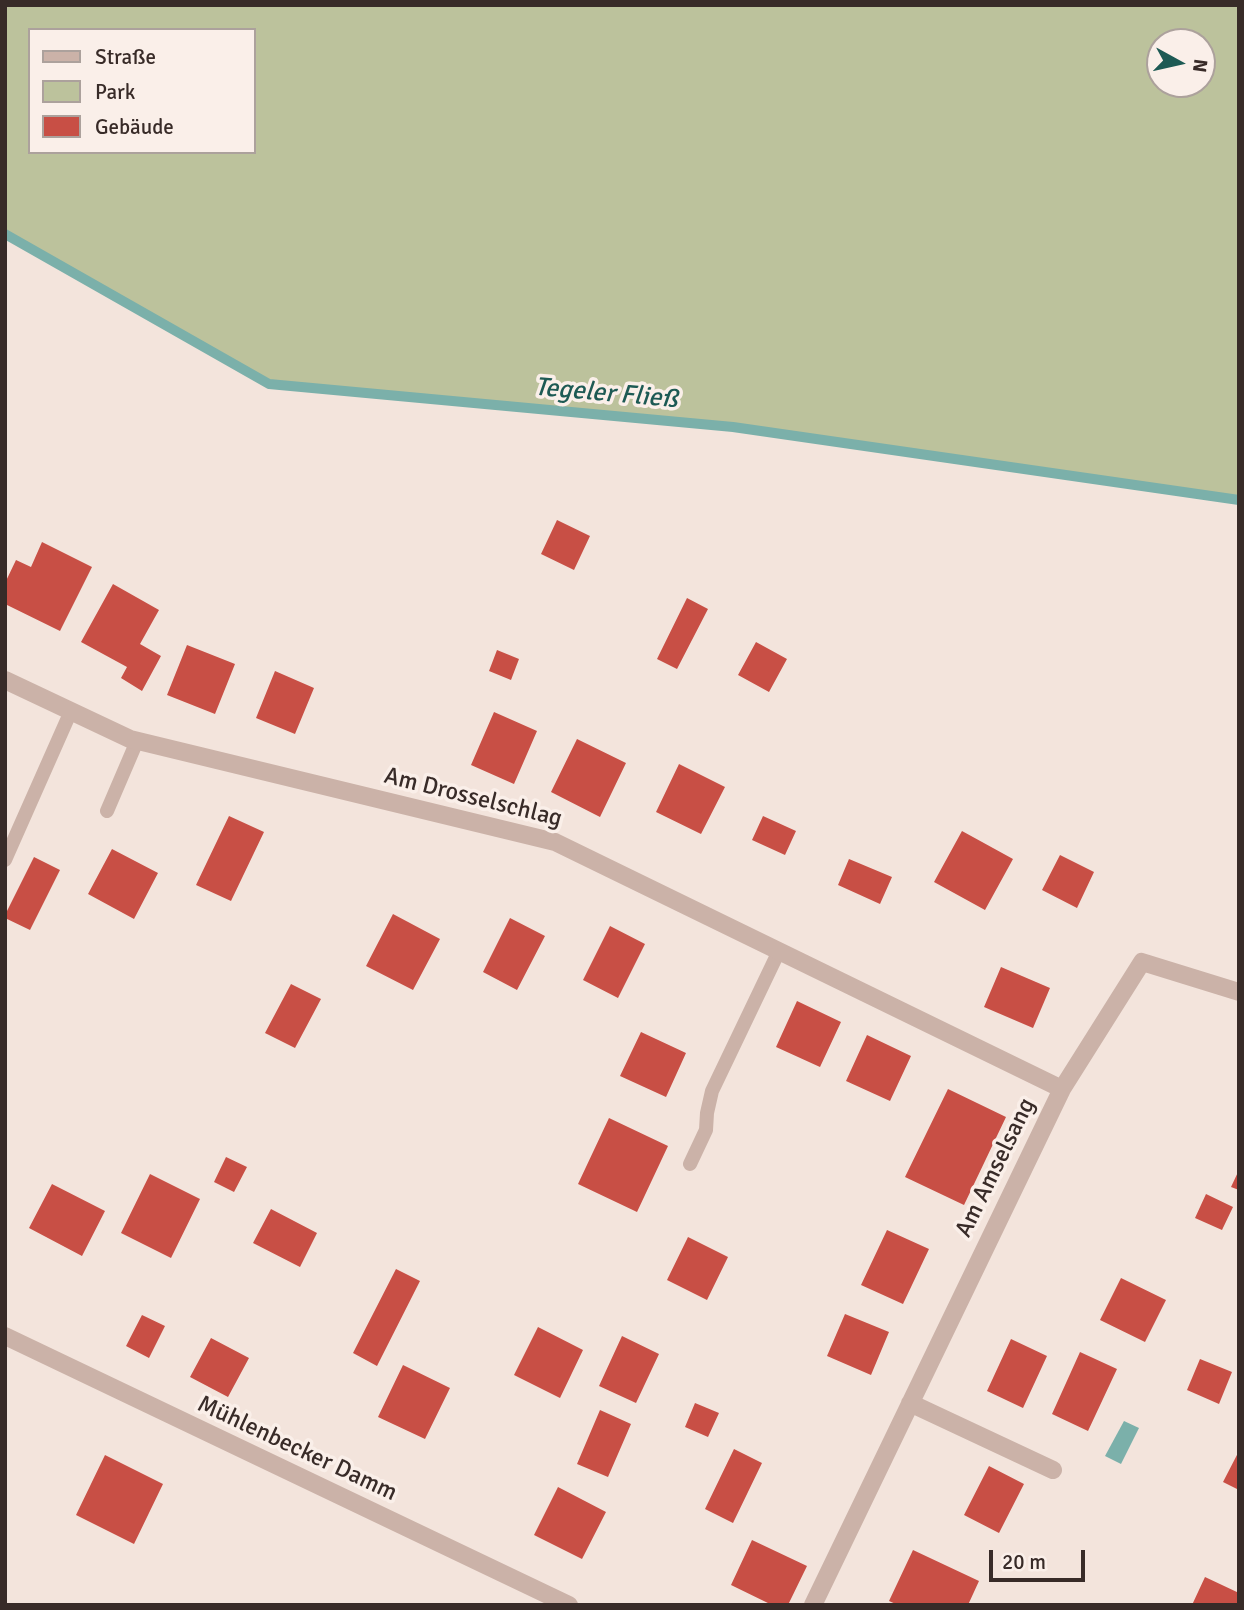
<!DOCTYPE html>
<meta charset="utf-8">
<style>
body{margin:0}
#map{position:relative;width:1244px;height:1610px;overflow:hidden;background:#f3e4dc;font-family:Signika,sans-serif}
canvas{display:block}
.frame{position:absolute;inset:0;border:7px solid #382b28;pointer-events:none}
.legend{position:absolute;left:28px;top:28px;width:228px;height:126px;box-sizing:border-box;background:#faefe9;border:2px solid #aca19c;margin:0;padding:9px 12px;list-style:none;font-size:21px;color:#382b28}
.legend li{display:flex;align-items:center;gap:14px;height:35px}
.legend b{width:35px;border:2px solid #aca19c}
.north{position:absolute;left:1146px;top:28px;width:70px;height:70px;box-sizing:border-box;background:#faefe9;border:2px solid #aca19c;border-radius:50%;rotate:98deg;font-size:19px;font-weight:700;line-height:28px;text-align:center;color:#382b28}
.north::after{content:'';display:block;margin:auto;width:24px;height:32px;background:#1d5a54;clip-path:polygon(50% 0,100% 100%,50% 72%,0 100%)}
.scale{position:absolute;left:989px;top:1550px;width:96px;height:32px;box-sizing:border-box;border:4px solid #382b28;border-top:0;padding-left:9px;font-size:21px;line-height:24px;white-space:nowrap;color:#382b28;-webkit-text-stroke:5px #faefe9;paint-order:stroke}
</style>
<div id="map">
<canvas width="1244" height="1610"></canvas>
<div class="frame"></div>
<ul class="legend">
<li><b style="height:9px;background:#cbb2a8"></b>Straße</li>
<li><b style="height:19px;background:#bcc29c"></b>Park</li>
<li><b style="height:19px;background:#c84f45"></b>Gebäude</li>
</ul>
<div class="north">N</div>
<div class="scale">20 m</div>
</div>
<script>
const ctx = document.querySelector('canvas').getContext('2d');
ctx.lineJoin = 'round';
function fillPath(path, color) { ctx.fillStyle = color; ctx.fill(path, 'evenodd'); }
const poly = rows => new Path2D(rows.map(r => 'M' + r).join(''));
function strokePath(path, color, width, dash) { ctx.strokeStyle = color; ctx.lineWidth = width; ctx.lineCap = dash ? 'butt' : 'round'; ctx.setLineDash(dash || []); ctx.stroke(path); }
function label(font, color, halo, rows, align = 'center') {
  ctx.font = font + ' Signika,sans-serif'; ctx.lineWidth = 7; ctx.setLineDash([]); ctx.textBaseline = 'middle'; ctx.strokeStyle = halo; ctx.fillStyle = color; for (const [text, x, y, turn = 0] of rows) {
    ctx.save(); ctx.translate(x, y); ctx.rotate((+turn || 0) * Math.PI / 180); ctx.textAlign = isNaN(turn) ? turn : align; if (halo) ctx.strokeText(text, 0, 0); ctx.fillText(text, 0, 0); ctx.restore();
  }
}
fillPath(poly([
 [5,5,1239,5,1239,500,733,427,269,384,5,234],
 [30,30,254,30,254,152,30,152],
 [1160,42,1202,42,1202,84,1160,84]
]), '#bcc29c');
fillPath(poly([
 [1124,1421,1139,1428,1121,1464,1105,1456]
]), '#7bb0aa');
strokePath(poly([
 [5,234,269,384,733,427,1239,500]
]), '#7bb0aa', 10);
fillPath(poly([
 [557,520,590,536,574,570,541,554],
 [42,542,92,567,60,631,5,604,5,583,16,560,31,567],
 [113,584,159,610,140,644,161,656,142,691,121,678,127,667,81,642],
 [687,598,708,609,677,669,657,659],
 [756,642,787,659,769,692,738,675],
 [187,645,235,664,215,714,167,695],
 [497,650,519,659,511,680,489,671],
 [275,671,314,688,295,734,256,718],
 [494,712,537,731,514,784,471,765],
 [577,739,626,763,600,817,551,792],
 [679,764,725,787,701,834,656,812],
 [229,816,264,832,231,901,196,885],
 [763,816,796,831,785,855,752,840],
 [962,831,1013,859,985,910,934,882],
 [112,849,158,873,134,919,88,894],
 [1060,855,1094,872,1077,908,1042,890],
 [34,857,60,870,30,930,5,918,5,915],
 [849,859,892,877,880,904,838,885],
 [393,914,440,939,413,990,366,966],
 [510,918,545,936,517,990,483,972],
 [610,926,645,944,618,998,583,980],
 [1001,967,1050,988,1033,1028,984,1007],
 [291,984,321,999,295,1048,265,1033],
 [797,1001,841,1022,820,1067,776,1047],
 [641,1032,686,1053,666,1097,620,1076],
 [867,1035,911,1056,890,1101,846,1081],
 [948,1089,1006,1117,964,1205,905,1177],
 [609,1118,668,1146,637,1212,578,1184],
 [226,1157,247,1167,234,1192,214,1182],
 [1239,1170,1239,1190,1231,1187],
 [150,1174,200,1199,171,1258,121,1233],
 [52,1184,105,1211,82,1256,29,1228],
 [1206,1194,1233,1207,1222,1230,1195,1218],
 [271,1209,317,1233,300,1267,253,1243],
 [887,1230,929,1249,903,1304,861,1285],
 [688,1237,728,1257,707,1300,667,1280],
 [396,1269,420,1281,377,1366,353,1353],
 [1121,1278,1166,1300,1145,1342,1100,1320],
 [845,1314,889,1332,871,1375,827,1356],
 [142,1315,165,1326,149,1358,126,1346],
 [538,1327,583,1350,560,1398,514,1375],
 [622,1336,659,1354,636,1403,599,1386],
 [211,1338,249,1358,228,1397,190,1377],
 [1011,1339,1047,1356,1023,1408,987,1391],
 [1080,1352,1117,1369,1088,1431,1052,1414],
 [1200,1359,1232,1372,1219,1404,1187,1390],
 [403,1365,450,1388,425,1439,378,1417],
 [695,1403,719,1413,708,1437,685,1427],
 [600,1410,631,1424,608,1477,577,1464],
 [734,1449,762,1463,733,1523,705,1509],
 [1239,1451,1239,1490,1223,1482],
 [105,1455,163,1484,134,1544,76,1515],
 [989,1466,1024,1484,999,1533,964,1515],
 [558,1487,606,1512,582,1559,534,1535],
 [752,1540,807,1566,788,1605,772,1605,731,1585],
 [913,1550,979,1581,968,1605,898,1605,889,1601],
 [1205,1577,1239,1593,1239,1605,1192,1605]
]), '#c84f45');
strokePath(poly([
 [107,811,137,741],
 [5,860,71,711],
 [690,1164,706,1130,707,1113,712,1091,779,951]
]), '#cbb2a8', 14);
strokePath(poly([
 [5,680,130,739,555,842,1062,1089],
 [5,1336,569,1605],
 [910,1403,1053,1470],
 [813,1605,1062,1089,1142,962,1239,992]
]), '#cbb2a8', 18);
label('24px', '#382b28', '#faefe9', [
 ["Am Drosselschlag",473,798,14],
 ["Am Amselsang",996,1168,-64],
 ["Mühlenbecker Damm",297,1449,25]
]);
label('italic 26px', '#1d5a54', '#faefe9', [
 ["Tegeler Fließ",606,394,5]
]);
</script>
